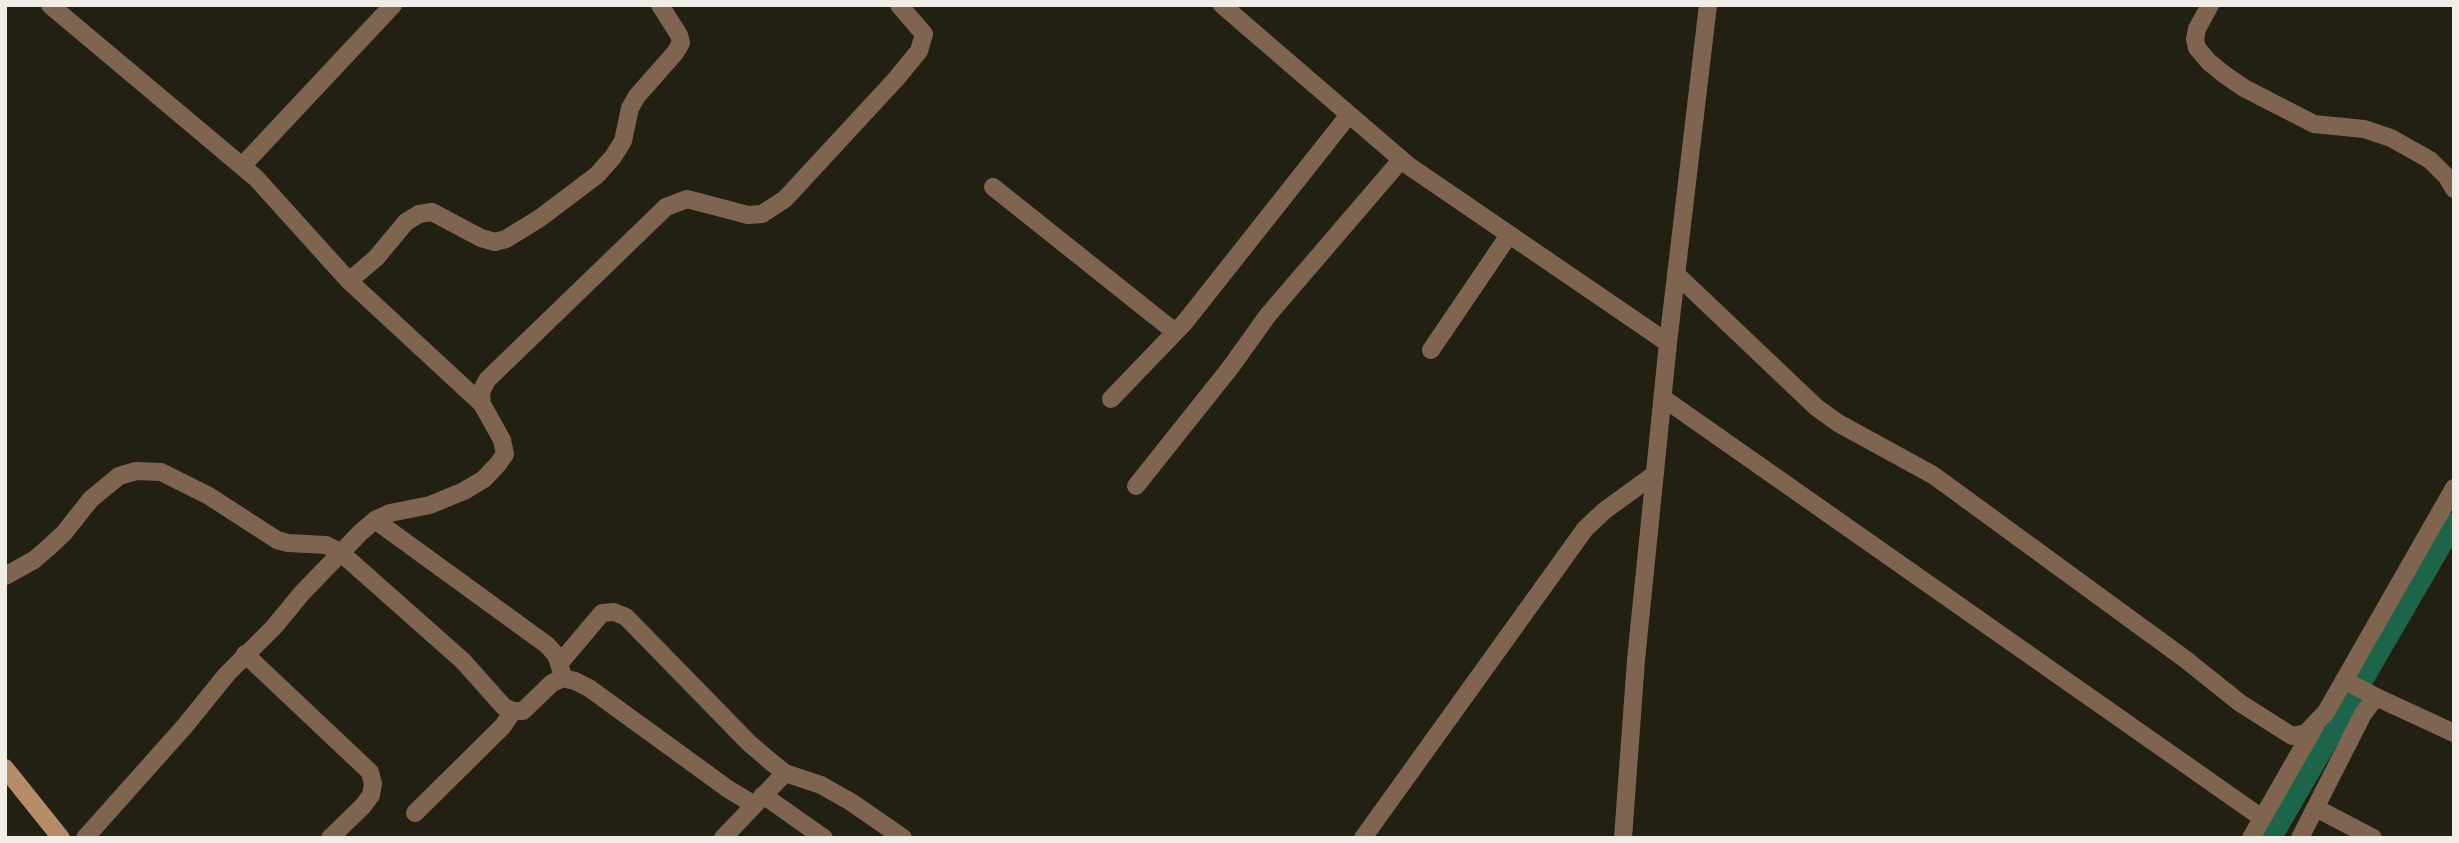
<!DOCTYPE html>
<style>
body{margin:0}
#map{position:relative;width:2459px;height:843px;overflow:hidden;background:#221f13;font-family:"PT Sans",sans-serif}
canvas{display:block}
.frame{position:absolute;inset:0;border:7px solid #efede5;pointer-events:none}
</style>
<div id="map">
<canvas width="2459" height="843"></canvas>
<div class="frame"></div>
</div>
<script>
const ctx = document.querySelector('canvas').getContext('2d');
ctx.lineJoin = 'round';
const poly = rows => new Path2D(rows.map(r => 'M' + r).join(''));
function strokePath(path, color, width, dash) { ctx.strokeStyle = color; ctx.lineWidth = width; ctx.lineCap = dash ? 'butt' : 'round'; ctx.setLineDash(dash || []); ctx.stroke(path); }
strokePath(poly([
 [2271,838,2454,523]
]), '#1d654a', 21);
strokePath(poly([
 [50,5,256,178,349,281,482,404],
 [1222,5,1409,166,1668,343],
 [2210,5,2197,29,2195,39,2197,48,2209,62,2225,75,2244,88,2314,124,2364,129,2391,138,2430,160,2447,177,2454,189],
 [243,165,393,5],
 [993,187,1175,332],
 [1676,274,1816,407,1838,423,1933,475,2185,659,2240,703,2292,736,2306,733,2326,712,2454,488],
 [349,281,376,258,406,222,419,214,432,212,481,238,495,242,506,239,540,218,597,175,613,157,623,141,630,108,637,96,675,53,681,43,679,35,660,5],
 [1431,350,1509,235],
 [1663,398,2262,818],
 [1111,399,1185,322,1348,116],
 [1136,486,1230,368,1268,315,1401,160],
 [375,520,547,645,556,655,562,673],
 [5,576,34,560,48,548,64,533,91,499,119,476,136,471,161,472,209,496,277,540,288,543,326,545,340,552,463,661,504,707,513,711,523,711,552,683,563,678,575,681,589,688,728,789,753,804],
 [245,654,370,772,373,784,371,795,363,806,330,838],
 [559,664,602,613,614,612,626,617,749,743,770,761,785,773,821,785,851,802,903,838],
 [2344,680,2376,697],
 [763,795,824,838],
 [2316,808,2373,838],
 [415,813,503,726,513,711],
 [85,838,184,727,227,674,274,627,302,593,360,533,375,520,390,513,430,505,464,491,484,479,498,464,505,454,502,440,482,404,481,392,487,380,666,207,687,199,748,215,762,214,785,199,896,79,919,51,924,34,899,5],
 [723,838,785,773],
 [1363,838,1585,529,1604,511,1655,474],
 [1623,838,1636,660,1668,343,1708,5],
 [2251,838,2315,726],
 [2300,838,2363,714,2376,697,2454,733]
]), '#7f654f', 18);
strokePath(poly([
 [5,768,61,838]
]), '#b78d69', 18);
</script>
